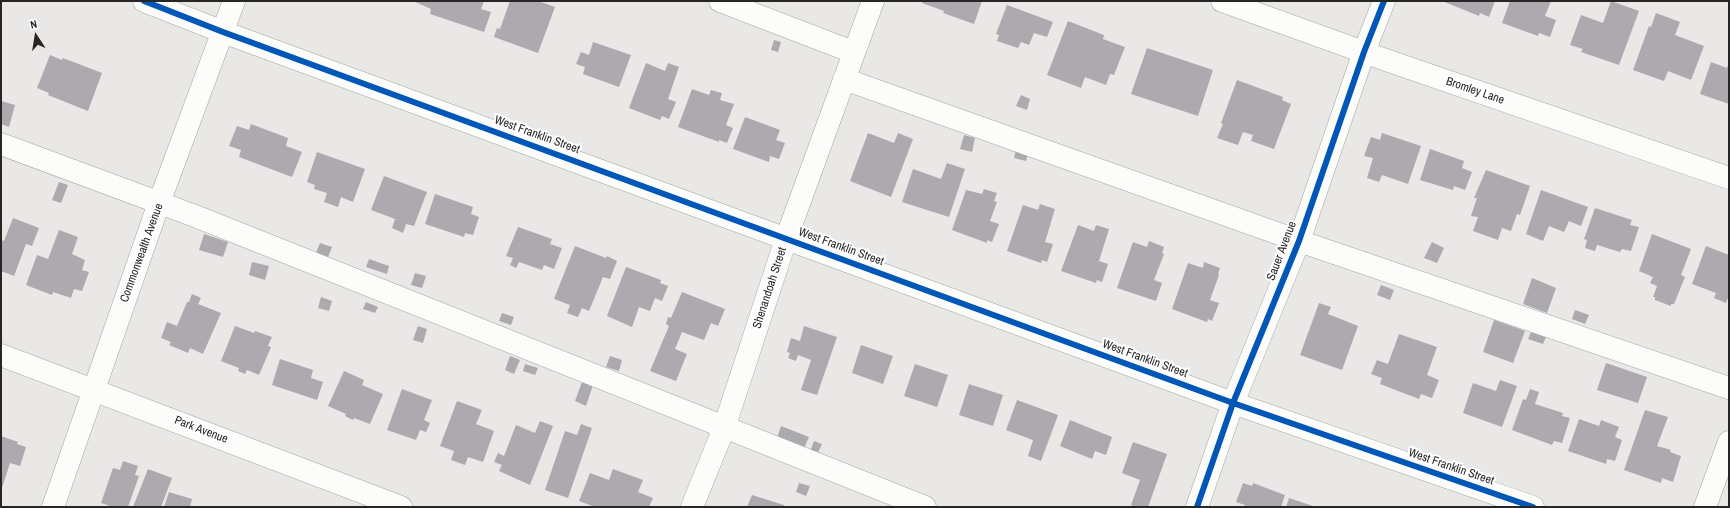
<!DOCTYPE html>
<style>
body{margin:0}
#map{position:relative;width:1730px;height:508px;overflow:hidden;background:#eae8e6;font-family:"Archivo Narrow",sans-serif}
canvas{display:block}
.frame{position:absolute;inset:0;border:2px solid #272624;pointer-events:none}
.north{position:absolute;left:16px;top:16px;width:40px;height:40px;-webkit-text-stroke:3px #fff;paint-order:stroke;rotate:348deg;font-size:11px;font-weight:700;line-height:16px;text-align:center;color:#272624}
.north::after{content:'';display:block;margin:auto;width:14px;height:18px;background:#272624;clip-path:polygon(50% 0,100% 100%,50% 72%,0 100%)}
</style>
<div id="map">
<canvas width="1730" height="508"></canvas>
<div class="frame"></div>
<div class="north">N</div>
</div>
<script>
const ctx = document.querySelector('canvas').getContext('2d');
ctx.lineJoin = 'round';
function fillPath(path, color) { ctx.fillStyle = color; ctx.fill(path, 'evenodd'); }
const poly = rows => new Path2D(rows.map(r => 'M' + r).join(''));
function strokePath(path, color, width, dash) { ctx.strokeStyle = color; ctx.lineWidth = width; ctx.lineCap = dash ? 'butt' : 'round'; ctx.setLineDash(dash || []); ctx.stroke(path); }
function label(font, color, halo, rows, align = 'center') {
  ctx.font = font + ' "Archivo Narrow",sans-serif'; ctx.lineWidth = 4; ctx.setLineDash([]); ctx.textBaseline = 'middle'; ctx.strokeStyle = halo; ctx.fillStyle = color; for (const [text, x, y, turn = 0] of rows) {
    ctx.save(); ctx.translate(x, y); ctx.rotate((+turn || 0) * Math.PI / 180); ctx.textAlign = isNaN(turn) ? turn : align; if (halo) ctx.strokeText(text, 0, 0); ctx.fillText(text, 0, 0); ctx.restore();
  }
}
fillPath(poly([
 [413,1,484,1,481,9,491,12,484,32,430,14,431,9],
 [510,1,538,1,555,7,538,53,494,37,497,28,500,29],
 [923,1,982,1,974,24,943,13,944,11,922,3],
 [1442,1,1495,1,1489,17,1480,13,1479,16],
 [1510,1,1551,1,1545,16,1556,20,1550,37,1539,33,1538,36,1502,23],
 [1611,1,1639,11,1619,65,1581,52,1583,49,1570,45,1581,15,1603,23],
 [1007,5,1053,22,1047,37,1034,33,1029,45,1021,42,1018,48,997,41,999,35,996,34],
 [1656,13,1680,22,1675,35,1704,46,1691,80,1668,71,1664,81,1633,70,1649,26,1651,27],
 [1068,21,1104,35,1103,39,1125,47,1114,75,1110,74,1106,85,1085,77,1081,88,1047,75],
 [774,40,781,42,778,52,771,50],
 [593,42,631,55,619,87,583,74,585,67,576,64,581,52,589,55],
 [1147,48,1213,70,1198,116,1131,94],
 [50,55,62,60,63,58,102,73,88,111,48,95,49,93,37,88],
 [1711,62,1727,68,1729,62,1729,104,1700,94],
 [646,63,665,71,668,63,679,67,668,99,676,102,669,119,662,116,660,120,629,108],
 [1237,80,1283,97,1282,100,1291,104,1274,149,1251,141,1253,135,1243,132,1238,145,1217,138,1223,124,1221,123],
 [692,89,709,95,711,90,722,93,720,100,734,104,726,125,733,128,727,143,719,140,719,142,678,127],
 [1021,95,1030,99,1027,110,1016,106],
 [1,101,15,105,9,127,1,124],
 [745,117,780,130,776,140,785,143,779,159,770,156,769,162,733,149],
 [251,124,288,138,286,146,302,152,292,177,239,157,241,150,229,146,237,126,249,130],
 [868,133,894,143,898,133,913,139,891,197,850,181],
 [1382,133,1421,146,1408,184,1382,175,1379,182,1367,178,1373,158,1364,156,1371,137,1380,140],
 [964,135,975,138,972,152,960,149],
 [1430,149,1464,161,1462,168,1472,172,1465,190,1454,186,1453,190,1420,180],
 [1016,150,1028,153,1026,161,1014,158],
 [317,152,365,169,353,202,341,197,338,207,324,202,327,193,314,189,315,185,307,182],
 [947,163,965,169,949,217,902,202,913,169,941,179],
 [1486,170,1530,186,1520,215,1517,214,1511,231,1502,228,1498,240,1473,231,1478,217,1471,216,1477,198,1474,198],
 [384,176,427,192,414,226,406,224,403,233,392,228,395,219,371,210],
 [59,182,68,185,61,203,52,200],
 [984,189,997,193,994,201,997,202,990,221,999,224,992,242,987,240,987,243,952,230,966,190,982,194],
 [1541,190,1588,207,1581,226,1569,221,1564,232,1549,226,1543,241,1526,234],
 [435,194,473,207,471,214,479,217,473,235,465,233,464,237,425,224],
 [1040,204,1055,209,1045,242,1053,244,1047,262,1042,260,1041,263,1007,251,1023,205,1038,210],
 [1595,208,1632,220,1630,225,1639,227,1631,251,1622,249,1620,252,1597,245,1595,251,1585,248,1587,240,1584,239],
 [13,218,39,228,32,246,26,244,14,276,1,271,1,240,4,241],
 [1078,225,1094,231,1096,225,1109,229,1099,261,1108,264,1102,282,1097,280,1096,283,1061,271],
 [518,227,552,239,550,244,562,248,554,269,544,265,542,270,519,262,516,268,510,265,513,258,506,256],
 [59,230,78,237,72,254,85,260,82,270,89,272,82,291,74,289,71,298,53,292,52,295,26,285,37,255,48,259],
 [204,234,228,242,223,257,199,250],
 [1652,234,1691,249,1681,275,1685,277,1674,304,1671,304,1671,306,1655,300,1655,297,1653,297,1657,286,1650,283,1653,277,1639,271],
 [1149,241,1164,247,1162,253,1164,254,1154,280,1162,283,1156,301,1117,288,1133,242,1147,247],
 [1432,242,1444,248,1437,263,1424,258],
 [320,243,332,247,327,260,315,255],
 [575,246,606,258,607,256,617,261,610,279,603,277,589,311,582,308,578,317,567,313,570,305,554,299],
 [1706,246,1729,255,1729,295,1726,303,1714,298,1716,293,1692,284],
 [369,259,389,266,387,274,366,267],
 [252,262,269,266,265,280,249,275],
 [1204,262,1220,268,1218,274,1219,275,1210,300,1219,303,1212,321,1208,319,1207,322,1172,309,1188,263,1203,268],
 [626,267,661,280,660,283,668,286,662,301,655,298,650,311,639,307,632,327,607,316],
 [415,273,426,276,422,288,411,285],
 [1532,278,1556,288,1547,313,1523,304],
 [1381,285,1394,290,1390,300,1377,295],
 [682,292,725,309,718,326,711,323,704,340,682,332,675,349,687,354,676,381,650,371,669,326,666,324,668,317,671,318],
 [192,294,201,298,198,304,221,313,203,354,190,348,188,353,169,345,171,342,161,338,167,322,177,326,187,302,189,302],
 [321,297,332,301,329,311,318,308],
 [366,302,378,307,375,313,363,309],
 [1319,303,1331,307,1328,314,1358,326,1342,370,1300,355],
 [1575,310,1589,315,1585,324,1572,319],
 [502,313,514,317,511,325,499,321],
 [1494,320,1525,331,1513,363,1483,352],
 [235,326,254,333,255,331,272,337,268,346,271,347,259,375,247,370,245,374,238,371,239,368,221,361],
 [418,326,427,329,423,343,413,340],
 [804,326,837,337,817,395,801,390,811,360,798,355,796,361,788,358,790,353,787,352,791,338,800,341],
 [1531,332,1546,337,1543,344,1528,339],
 [1399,334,1437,347,1427,375,1439,380,1432,398,1421,394,1419,399,1380,384,1382,378,1371,374,1377,360,1388,364],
 [861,345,893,356,883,384,852,373],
 [510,356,520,360,514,374,505,370],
 [610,356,622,360,619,371,606,367],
 [280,359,313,370,311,378,323,382,317,400,272,385],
 [1606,363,1647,377,1638,403,1597,390],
 [525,364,538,368,535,375,523,371],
 [915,364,948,375,937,407,904,396],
 [344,371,364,380,362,385,383,394,370,424,354,418,353,420,345,416,346,414,328,406],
 [1500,380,1517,386,1502,427,1463,413,1473,383,1496,391],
 [582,382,593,385,586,406,575,401],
 [969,384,1003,395,993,426,959,415],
 [402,389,432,400,424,420,430,423,426,432,420,430,416,440,387,430],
 [1530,389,1539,392,1535,404,1563,413,1562,416,1570,418,1562,443,1554,441,1552,445,1512,430,1523,399,1526,400],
 [1017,400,1058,415,1041,461,1028,456,1033,440,1006,430],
 [457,401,482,410,476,424,494,431,483,462,468,457,465,465,451,460,454,451,440,446],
 [1645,410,1668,417,1657,446,1671,450,1670,452,1681,456,1673,482,1662,478,1661,483,1624,470],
 [1579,419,1599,426,1601,420,1619,427,1615,437,1622,440,1615,461,1607,459,1606,464,1568,451],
 [1070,420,1112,437,1106,455,1095,451,1092,459,1060,446],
 [540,421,553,426,530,485,499,471,502,465,494,462,498,453,504,456,516,425,535,433],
 [581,424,592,428,568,498,545,490,565,431,577,435],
 [781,426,809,437,803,451,776,441],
 [1,436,18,442,17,444,26,447,20,466,10,463,1,491],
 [814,441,822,444,817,455,810,452],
 [1133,442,1167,454,1148,507,1136,507,1131,505,1140,480,1122,473],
 [123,461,138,466,135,475,139,476,128,507,113,507,101,503,113,468,120,470],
 [148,469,172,478,161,507,133,507],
 [613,469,643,480,638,492,653,498,649,507,595,507,579,501,590,473,609,480],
 [799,483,810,486,806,496,796,492],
 [1243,483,1252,486,1253,483,1285,495,1281,507,1245,507,1245,505,1236,502],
 [169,492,192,499,190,507,164,507],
 [752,495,784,505,783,507,747,507],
 [1289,498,1316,507,1286,507]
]), '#aca9af');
const minor = poly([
 [144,1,223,32,1233,403,1533,507],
 [720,1,853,52],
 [1222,1,1383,59,1729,178],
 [844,79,1299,241,1729,388],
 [1,144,195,216,925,507],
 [1,355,401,507],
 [53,507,159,203,234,1],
 [692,507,724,428,786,239,873,1],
 [1197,507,1233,403,1299,241,1364,52,1384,1],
 [1705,507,1729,442]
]);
strokePath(minor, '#a6a5a3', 23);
strokePath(minor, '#fcfcfb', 22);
strokePath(poly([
 [144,1,223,32,1233,403,1533,507],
 [1197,507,1233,403,1299,241,1364,52,1384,1]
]), '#0057b8', 6);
label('12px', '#272624', '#fff', [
 ["Bromley Lane",1475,91,19],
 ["West Franklin Street",537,135,20],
 ["West Franklin Street",841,247,20],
 ["Sauer Avenue",1282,251,-69],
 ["Commonwealth Avenue",142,253,-70],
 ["Shenandoah Street",770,288,-72],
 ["West Franklin Street",1145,359,20],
 ["Park Avenue",201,430,21],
 ["West Franklin Street",1451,467,19]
]);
</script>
